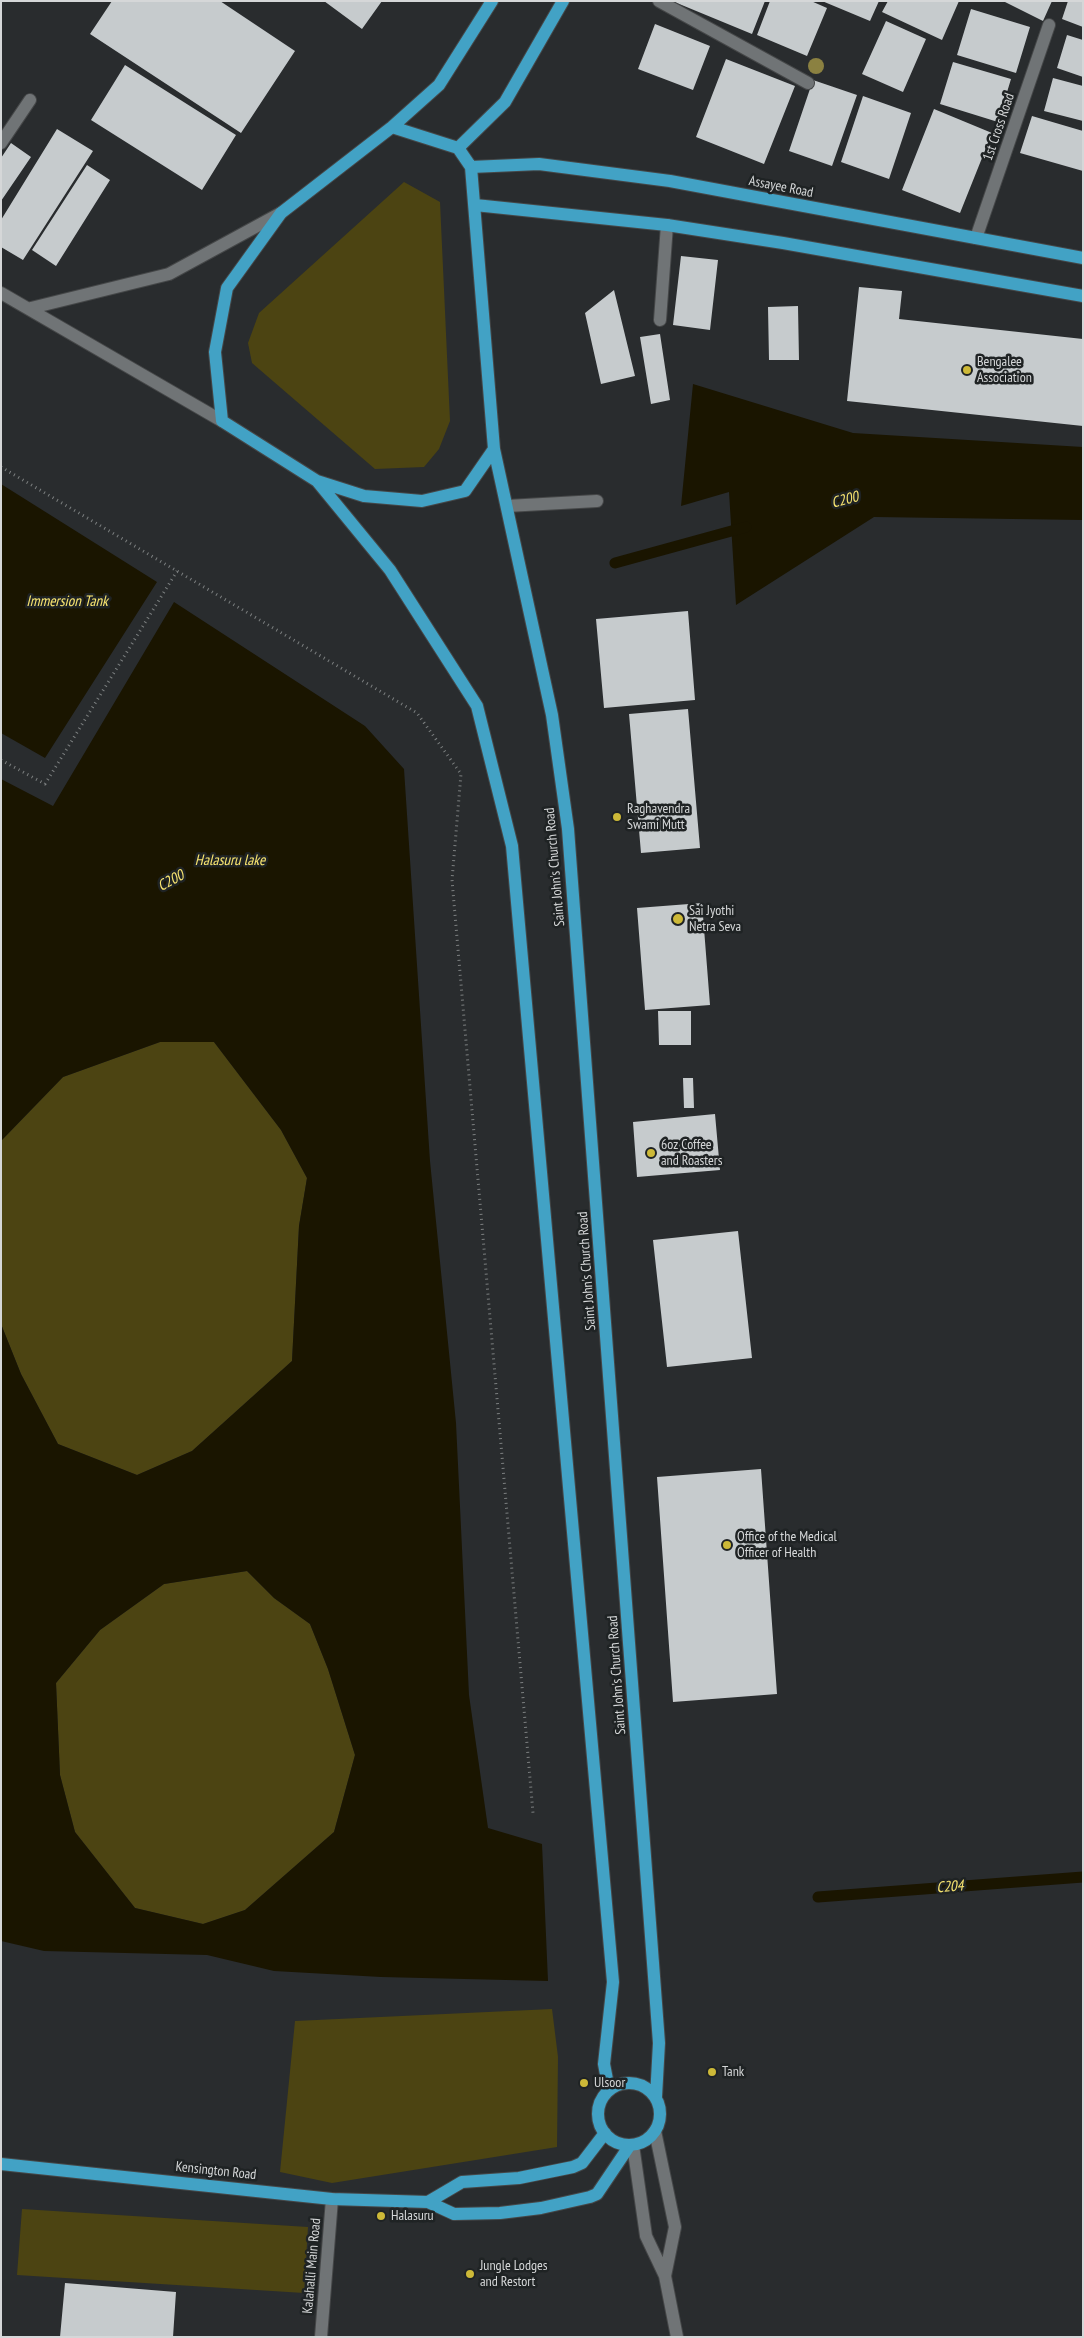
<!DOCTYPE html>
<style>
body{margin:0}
#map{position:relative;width:1084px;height:2338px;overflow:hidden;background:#292c2e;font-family:"PT Sans Narrow",sans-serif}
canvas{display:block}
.frame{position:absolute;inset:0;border:2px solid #d5d7d8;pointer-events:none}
</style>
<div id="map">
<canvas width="1084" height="2338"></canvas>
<div class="frame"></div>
</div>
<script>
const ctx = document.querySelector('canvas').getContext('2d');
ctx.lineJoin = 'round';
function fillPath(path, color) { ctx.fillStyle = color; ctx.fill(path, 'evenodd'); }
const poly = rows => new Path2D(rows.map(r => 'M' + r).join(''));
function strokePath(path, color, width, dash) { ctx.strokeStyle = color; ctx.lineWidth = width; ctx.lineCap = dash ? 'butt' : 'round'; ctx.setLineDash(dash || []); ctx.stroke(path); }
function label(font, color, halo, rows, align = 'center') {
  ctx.font = font + ' "PT Sans Narrow",sans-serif'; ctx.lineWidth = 5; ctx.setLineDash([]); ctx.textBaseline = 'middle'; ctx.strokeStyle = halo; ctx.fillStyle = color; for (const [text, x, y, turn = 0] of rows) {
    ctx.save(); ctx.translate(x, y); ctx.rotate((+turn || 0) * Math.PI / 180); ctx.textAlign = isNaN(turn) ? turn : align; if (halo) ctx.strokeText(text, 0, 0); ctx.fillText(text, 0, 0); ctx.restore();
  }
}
fillPath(poly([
 [404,182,440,202,450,421,439,449,424,467,375,469,252,363,248,343,259,313],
 [160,1042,214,1042,281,1130,307,1178,299,1226,292,1361,192,1451,137,1475,58,1444,21,1374,1,1324,1,1141,63,1077],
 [247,1571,274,1598,310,1624,328,1669,355,1755,334,1832,245,1910,203,1924,135,1908,75,1832,60,1775,56,1683,100,1630,164,1584],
 [552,2009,558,2057,557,2147,332,2183,280,2172,295,2021],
 [22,2209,308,2227,304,2293,17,2275]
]), '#4c4412');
fillPath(poly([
 [693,384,853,433,1083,447,1083,520,874,517,736,605,729,492,681,506],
 [1,484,157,582,45,758,1,733],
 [174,602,365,726,404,769,430,1161,456,1423,469,1695,488,1828,542,1844,548,1981,381,1977,274,1971,207,1955,44,1951,1,1941,1,1324,21,1374,58,1444,137,1475,192,1451,292,1361,299,1226,307,1178,281,1130,214,1042,160,1042,63,1077,1,1141,1,779,53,806],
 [247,1571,274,1598,310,1624,328,1669,355,1755,334,1832,245,1910,203,1924,135,1908,75,1832,60,1775,56,1683,100,1630,164,1584]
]), '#1a1500');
strokePath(poly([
 [615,563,746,527],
 [818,1897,1083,1877]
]), '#1a1500', 11);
fillPath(poly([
 [112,1,220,1,295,51,241,133,90,34],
 [324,1,382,1,362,29],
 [672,1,765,1,752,34],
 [770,1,811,1,827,8,807,56,757,35],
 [822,1,879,1,870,21],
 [888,1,959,1,942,40,882,12],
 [1003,1,1052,1,1043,21],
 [1068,1,1083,1,1083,27,1062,19],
 [971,9,1030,27,1016,73,957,55],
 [886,21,926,39,903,92,862,74],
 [655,24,710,46,693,90,638,69],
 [1067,35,1083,40,1083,77,1057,68],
 [726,59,795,86,764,164,696,137],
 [953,62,1011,79,998,122,940,104],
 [125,65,236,135,202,190,91,120],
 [1053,78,1083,86,1083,121,1044,111],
 [813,80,857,95,832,166,789,151],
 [863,96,911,113,889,179,841,162],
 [934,109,992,133,960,213,902,190],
 [1032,116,1083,131,1083,171,1020,153],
 [57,129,93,151,23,260,1,247,1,220],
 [11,143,31,157,1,201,1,158],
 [87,165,110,180,56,266,32,250],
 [681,256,718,260,710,330,673,325],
 [859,287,902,291,899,319,1083,339,1083,426,847,401],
 [614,290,635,376,601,384,585,313],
 [798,306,799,360,769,360,768,307],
 [660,334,670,400,651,404,640,337],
 [688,611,695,700,604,708,596,619],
 [688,709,700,848,641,853,629,714],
 [702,903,710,1005,645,1010,637,908],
 [658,1011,691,1011,691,1045,659,1045],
 [683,1078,693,1078,694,1108,684,1108],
 [715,1114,720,1170,637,1177,633,1122],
 [738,1231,752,1358,667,1367,653,1240],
 [761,1469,777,1694,673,1702,657,1477],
 [65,2283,176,2292,173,2337,60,2337]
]), '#c6cbcd');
const minor = poly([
 [659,1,808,83],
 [1,143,30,100],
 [976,238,1049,25],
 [1,293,222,421],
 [31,308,169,274,281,213],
 [660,320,667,225],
 [507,506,597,501],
 [655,2131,675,2227,665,2276],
 [633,2145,646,2236,665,2276,677,2337],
 [321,2337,332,2199]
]);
const major = poly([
 [392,127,458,148,471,167,494,449,465,491,422,501,364,496,317,481,222,421,215,352,227,288,281,213,392,127,439,85,492,1],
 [458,148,505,102,563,1],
 [471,167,539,164,670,181,1083,258],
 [475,205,667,225,783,243,1083,296],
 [494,449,552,715,568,829,659,2043,656,2097],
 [317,481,390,570,477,706,512,846,613,1982,604,2064,609,2090],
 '598 2114a31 31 0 1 1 62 0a31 31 0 1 1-62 0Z',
 [1,2164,332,2199,428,2202,454,2214,500,2213,541,2208,590,2197,597,2194,630,2145],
 [428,2202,462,2182,519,2178,573,2167,582,2163,605,2133]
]);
strokePath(minor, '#454748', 14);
strokePath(major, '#454748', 14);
strokePath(poly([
 [1,467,417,713,461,774,452,880,533,1813],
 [1,760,45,784,177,571]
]), '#7d8081', 3, [1, 4]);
strokePath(minor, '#707476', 12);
strokePath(major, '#42a2c5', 12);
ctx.fillStyle = '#8b8141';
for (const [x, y] of [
 [816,66]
]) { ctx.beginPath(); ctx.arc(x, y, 8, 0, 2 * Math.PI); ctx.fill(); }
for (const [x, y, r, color] of [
 [967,370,5,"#cdb938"],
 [617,817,5,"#cdb938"],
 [678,919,6,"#cdb938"],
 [651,1153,5,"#cdb938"],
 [727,1545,5,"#cdb938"],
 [712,2072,5,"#cdb938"],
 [584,2083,5,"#cdb938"],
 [381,2216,5,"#cdb938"],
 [470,2274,5,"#cdb938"]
]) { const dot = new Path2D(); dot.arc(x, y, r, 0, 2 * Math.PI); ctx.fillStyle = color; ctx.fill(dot); strokePath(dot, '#1f2324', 2); }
label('14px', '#d5d7d8', '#1f2324', [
 ["1st Cross Road",999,127,-71],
 ["Assayee Road",781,187,11],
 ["Saint John's Church Road",555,867,-95],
 ["Saint John's Church Road",587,1271,-94],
 ["Saint John's Church Road",617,1675,-94],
 ["Kensington Road",216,2171,6],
 ["Kalahalli Main Road",312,2266,-85]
]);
label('14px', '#d5d7d8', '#1f2324', [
 ["Bengalee",977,362],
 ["Association",977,378],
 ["Raghavendra",627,809],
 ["Swami Mutt",627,825],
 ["Sai Jyothi",689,911],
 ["Netra Seva",689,927],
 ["6oz Coffee",661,1145],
 ["and Roasters",661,1161],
 ["Office of the Medical",737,1537],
 ["Officer of Health",737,1553],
 ["Tank",722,2072],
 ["Ulsoor",594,2083],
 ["Halasuru",391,2216],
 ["Jungle Lodges",480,2266],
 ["and Restort",480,2282]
], 'left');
label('italic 15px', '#f9e570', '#1f2324', [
 ["C200",845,500,-15],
 ["Immersion Tank",67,602],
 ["Halasuru lake",230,861],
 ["C200",171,881,-28],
 ["C204",950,1887,-4]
]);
</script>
